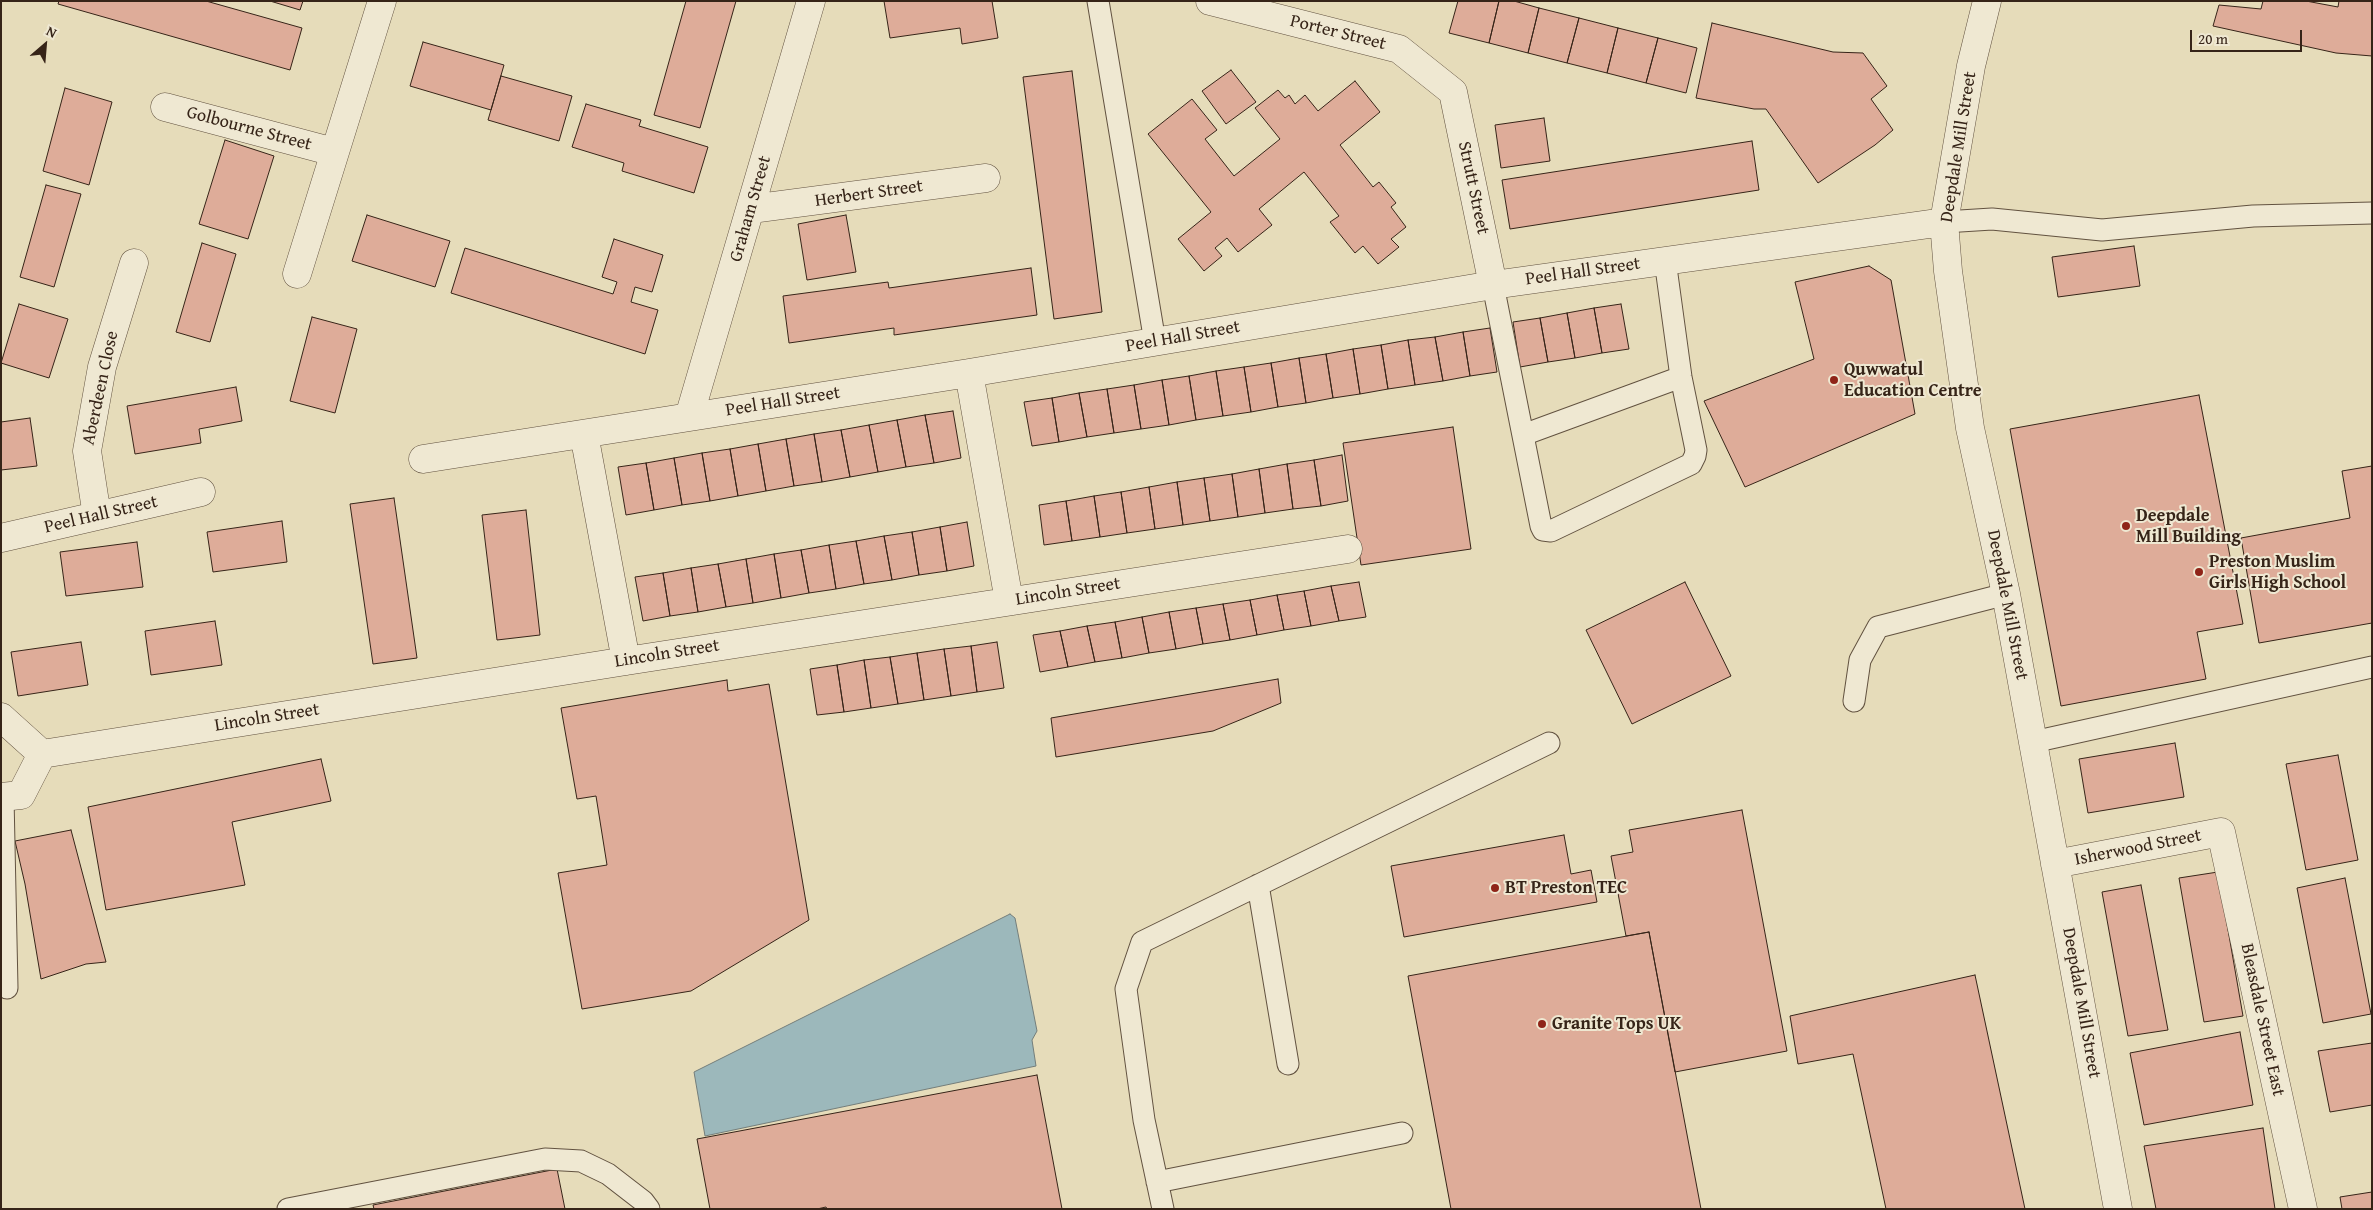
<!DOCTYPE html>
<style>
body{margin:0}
#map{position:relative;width:2373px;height:1210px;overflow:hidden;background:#e6dcba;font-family:"Gentium Book Plus",serif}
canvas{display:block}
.frame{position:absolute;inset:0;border:2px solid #362418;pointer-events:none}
.north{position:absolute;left:20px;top:20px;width:50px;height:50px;-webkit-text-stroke:4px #efe8d2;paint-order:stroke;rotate:27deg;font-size:14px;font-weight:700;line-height:20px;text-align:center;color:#362418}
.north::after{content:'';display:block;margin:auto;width:18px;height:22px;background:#362418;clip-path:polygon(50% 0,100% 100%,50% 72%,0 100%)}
.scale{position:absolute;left:2190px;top:30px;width:112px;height:22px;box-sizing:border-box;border:2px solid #362418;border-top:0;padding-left:6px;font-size:15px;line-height:18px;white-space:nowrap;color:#362418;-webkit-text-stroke:4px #efe8d2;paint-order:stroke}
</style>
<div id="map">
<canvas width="2373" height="1210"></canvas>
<div class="frame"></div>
<div class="north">N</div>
<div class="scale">20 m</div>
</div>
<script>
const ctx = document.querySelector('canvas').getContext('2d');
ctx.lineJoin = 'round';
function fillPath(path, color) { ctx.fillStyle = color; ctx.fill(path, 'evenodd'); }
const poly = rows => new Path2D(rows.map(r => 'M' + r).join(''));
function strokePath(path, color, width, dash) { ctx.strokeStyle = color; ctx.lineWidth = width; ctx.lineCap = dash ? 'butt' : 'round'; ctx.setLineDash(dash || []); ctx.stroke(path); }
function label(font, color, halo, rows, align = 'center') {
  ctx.font = font + ' "Gentium Book Plus",serif'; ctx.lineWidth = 4; ctx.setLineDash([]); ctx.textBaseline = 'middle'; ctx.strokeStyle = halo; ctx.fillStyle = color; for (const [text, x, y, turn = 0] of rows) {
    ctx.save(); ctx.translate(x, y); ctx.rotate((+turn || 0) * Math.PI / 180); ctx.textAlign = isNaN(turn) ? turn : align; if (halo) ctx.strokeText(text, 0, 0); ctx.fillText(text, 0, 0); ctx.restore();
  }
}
const water = poly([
 [1010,914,1015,918,1037,1031,1032,1040,1036,1066,705,1136,694,1072,1010,914]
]);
fillPath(water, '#9cb8bb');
strokePath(water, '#737d7a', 1);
const building = poly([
 [59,1,206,1,302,28,290,70,58,4,59,1],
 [270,1,303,1,300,10,270,1],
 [686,1,736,1,700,128,654,115,686,1],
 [884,1,992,1,998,38,962,44,960,28,890,38,884,1],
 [1458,1,1499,1,1489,43,1449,33,1458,1],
 [1499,1,1514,1,1539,8,1528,53,1489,43,1499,1],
 [2263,1,2306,1,2338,7,2339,1,2372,1,2372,56,2336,53,2213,26,2219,5,2261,9,2263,1],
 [1539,8,1579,18,1567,63,1528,53,1539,8],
 [1579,18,1618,28,1607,73,1567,63,1579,18],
 [1712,23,1833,52,1863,53,1887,86,1871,99,1893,130,1875,145,1818,183,1766,109,1754,109,1696,98,1712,23],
 [1618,28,1658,38,1646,83,1607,73,1618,28],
 [1658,38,1697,48,1686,93,1646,83,1658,38],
 [423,42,504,65,491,110,410,86,423,42],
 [1231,70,1256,102,1226,124,1202,91,1231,70],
 [1072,71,1102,312,1054,319,1023,77,1072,71],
 [501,76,572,96,559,141,488,120,501,76],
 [1355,81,1380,112,1340,145,1373,187,1379,182,1396,203,1391,207,1406,227,1391,239,1399,247,1378,264,1363,246,1355,253,1330,222,1339,216,1304,172,1259,209,1272,225,1238,252,1227,238,1215,248,1222,256,1204,271,1178,239,1211,212,1148,134,1192,99,1217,130,1205,139,1234,176,1280,139,1255,108,1278,90,1285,98,1289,95,1295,104,1305,95,1318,111,1355,81],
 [65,88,112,102,89,185,43,171,65,88],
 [586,104,641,120,639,126,708,147,694,193,622,171,624,163,572,147,586,104],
 [1544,118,1550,161,1501,168,1495,125,1544,118],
 [225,140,274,156,248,239,199,224,225,140],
 [1752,141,1759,190,1510,229,1502,180,1752,141],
 [46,185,81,194,54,287,20,277,46,185],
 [367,215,450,241,435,287,352,261,367,215],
 [846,215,856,272,807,280,798,224,846,215],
 [614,239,663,255,652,292,635,287,631,302,658,310,645,354,451,293,465,248,613,294,617,282,602,277,614,239],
 [202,243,236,254,210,342,176,332,202,243],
 [2134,246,2140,286,2058,297,2052,257,2134,246],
 [1869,266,1891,280,1915,414,1745,487,1704,401,1814,359,1795,282,1869,266],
 [1031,268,1037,315,894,335,894,328,789,343,783,296,888,282,889,288,1031,268],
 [19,304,68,319,49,378,1,363,19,304],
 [1621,304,1629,349,1602,353,1594,308,1621,304],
 [1594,308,1602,353,1575,358,1567,313,1594,308],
 [1567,313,1575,358,1548,362,1540,318,1567,313],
 [312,317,357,329,335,413,290,401,312,317],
 [1540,318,1548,362,1520,367,1513,322,1540,318],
 [1490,328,1497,372,1470,376,1463,332,1490,328],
 [1463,332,1470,376,1443,381,1435,337,1463,332],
 [1435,337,1443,381,1415,385,1408,340,1435,337],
 [1408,340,1415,385,1388,389,1381,345,1408,340],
 [1381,345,1388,389,1360,394,1353,349,1381,345],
 [1353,349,1360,394,1333,398,1326,354,1353,349],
 [1326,354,1333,398,1306,403,1299,358,1326,354],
 [1299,358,1306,403,1278,407,1271,363,1299,358],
 [1271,363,1278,407,1251,412,1244,367,1271,363],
 [1244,367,1251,412,1223,416,1216,371,1244,367],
 [1216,371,1223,416,1196,420,1189,376,1216,371],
 [1189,376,1196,420,1169,425,1162,380,1189,376],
 [1162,380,1169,425,1141,429,1134,385,1162,380],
 [1134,385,1141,429,1114,433,1107,389,1134,385],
 [236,387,242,421,199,429,201,443,135,454,127,406,236,387],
 [1107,389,1114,433,1087,437,1079,393,1107,389],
 [1079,393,1087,437,1059,442,1052,398,1079,393],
 [2199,395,2243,624,2197,632,2206,679,2061,706,2010,429,2199,395],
 [1052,398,1059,442,1032,446,1024,402,1052,398],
 [953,411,961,458,934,463,925,415,953,411],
 [925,415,934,463,906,467,897,420,925,415],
 [30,418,37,466,1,470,1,422,30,418],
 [897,420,906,467,878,472,869,425,897,420],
 [869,425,878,472,850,477,841,430,869,425],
 [1453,427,1471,549,1361,565,1343,443,1453,427],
 [841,430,850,477,822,482,814,434,841,430],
 [814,434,822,482,794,486,786,439,814,434],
 [786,439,794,486,766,491,758,444,786,439],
 [758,444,766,491,738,496,730,449,758,444],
 [730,449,738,496,710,501,702,453,730,449],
 [702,453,710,501,682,505,674,458,702,453],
 [1342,455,1348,501,1321,506,1314,460,1342,455],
 [674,458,682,505,654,510,646,463,674,458],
 [1314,460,1321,506,1293,509,1287,464,1314,460],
 [646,463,654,510,626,515,618,467,646,463],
 [1287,464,1293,509,1265,513,1259,469,1287,464],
 [2372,466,2372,623,2259,643,2241,538,2350,518,2342,471,2372,466],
 [1259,469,1265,513,1238,517,1232,474,1259,469],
 [1232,474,1238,517,1210,521,1204,478,1232,474],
 [1204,478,1210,521,1183,525,1177,482,1204,478],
 [1177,482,1183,525,1155,529,1149,487,1177,482],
 [1149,487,1155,529,1127,533,1121,492,1149,487],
 [1121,492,1127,533,1100,537,1094,496,1121,492],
 [1094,496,1100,537,1072,541,1066,501,1094,496],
 [394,498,417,658,373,664,350,504,394,498],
 [1066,501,1072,541,1044,545,1039,505,1066,501],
 [526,510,540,635,497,640,482,515,526,510],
 [282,521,287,562,213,572,207,532,282,521],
 [967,522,974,566,947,571,940,527,967,522],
 [940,527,947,571,919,575,912,532,940,527],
 [912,532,919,575,892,580,884,536,912,532],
 [884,536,892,580,864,584,856,541,884,536],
 [856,541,864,584,836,589,829,545,856,541],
 [137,542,143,587,66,596,60,552,137,542],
 [829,545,836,589,809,593,801,550,829,545],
 [801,550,809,593,781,598,774,554,801,550],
 [774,554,781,598,753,603,746,559,774,554],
 [746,559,753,603,726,607,718,564,746,559],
 [718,564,726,607,698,612,691,568,718,564],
 [691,568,698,612,670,616,663,573,691,568],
 [663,573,670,616,643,621,635,577,663,573],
 [1359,582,1366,617,1339,621,1331,586,1359,582],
 [1685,582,1731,676,1632,724,1586,630,1685,582],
 [1331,586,1339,621,1311,626,1304,591,1331,586],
 [1304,591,1311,626,1284,630,1277,595,1304,591],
 [1277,595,1284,630,1257,635,1250,600,1277,595],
 [1250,600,1257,635,1230,640,1223,604,1250,600],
 [1223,604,1230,640,1203,644,1196,608,1223,604],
 [1196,608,1203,644,1176,649,1169,612,1196,608],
 [1169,612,1176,649,1149,653,1142,617,1169,612],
 [1142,617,1149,653,1122,658,1115,622,1142,617],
 [215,621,222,665,151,675,145,631,215,621],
 [1115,622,1122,658,1095,662,1087,626,1115,622],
 [1087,626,1095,662,1068,667,1060,631,1087,626],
 [1060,631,1068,667,1040,672,1033,635,1060,631],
 [81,642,88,685,18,696,11,652,81,642],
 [997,642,1004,688,977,692,971,646,997,642],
 [971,646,977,692,951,696,944,649,971,646],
 [944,649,951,696,924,700,917,653,944,649],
 [917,653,924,700,898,704,890,657,917,653],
 [890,657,898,704,871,708,864,660,890,657],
 [864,660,871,708,844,712,837,665,864,660],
 [837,665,844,712,817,715,810,669,837,665],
 [1278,679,1281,703,1213,731,1056,757,1051,718,1278,679],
 [727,680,728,691,769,684,809,920,691,991,582,1009,558,873,607,865,596,796,577,799,561,708,727,680],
 [2175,743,2184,797,2088,813,2079,759,2175,743],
 [2338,755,2358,860,2306,870,2286,764,2338,755],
 [321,759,331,801,232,822,245,885,106,910,88,807,321,759],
 [1742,810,1787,1051,1675,1072,1649,932,1626,936,1611,856,1633,852,1629,830,1742,810],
 [71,830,106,962,86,964,41,979,25,884,15,841,71,830],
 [1564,835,1571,874,1591,870,1597,902,1404,937,1391,866,1564,835],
 [2218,872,2243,1016,2204,1022,2179,878,2218,872],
 [2345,878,2371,1014,2323,1023,2297,888,2345,878],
 [2141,885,2168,1030,2128,1036,2102,892,2141,885],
 [1649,932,1701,1209,1451,1209,1408,976,1649,932],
 [1975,975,2025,1209,1886,1209,1853,1054,1798,1064,1790,1016,1975,975],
 [2240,1032,2253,1105,2144,1125,2130,1053,2240,1032],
 [2372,1043,2372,1105,2330,1112,2318,1051,2372,1043],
 [1037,1075,1062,1209,827,1209,826,1207,817,1209,710,1209,697,1139,1037,1075],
 [2263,1128,2275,1209,2156,1209,2144,1146,2263,1128],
 [557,1169,565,1209,374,1209,373,1205,557,1169],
 [2372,1192,2372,1209,2342,1209,2340,1197,2372,1192]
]);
fillPath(building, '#deac99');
strokePath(building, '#362418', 1);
const service = poly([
 [1098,1,1155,342],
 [1944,222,1992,219,2102,230,2253,216,2372,213],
 [1493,285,1541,526,1543,530,1551,531,1691,464,1695,456,1696,450,1681,377,1665,260],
 [1523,435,1681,377],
 [1854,701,1860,660,1878,627,2006,594],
 [2033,742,2372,667],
 [3,797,7,988],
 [1258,885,1288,1064],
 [1157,1182,1402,1133],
 [288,1209,545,1159,581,1161,608,1174,643,1201,649,1209],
 [1163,1209,1144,1120,1126,989,1142,942,1549,743]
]);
const minor = poly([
 [1210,1,1399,49,1453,92,1493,285],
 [1987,1,1971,66,1944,222,1948,271,1970,428,2006,594,2118,1209],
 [165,107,334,152],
 [751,209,986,178],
 [297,274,382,1],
 [969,373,1009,601],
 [689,417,811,1],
 [584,434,626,661],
 [423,459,969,373,1493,285,1944,222],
 [97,516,87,451,102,367,134,263],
 [1,538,201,492],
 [1,717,42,754,626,661,1348,549],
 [1,797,21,795,42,754],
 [2055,864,2221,832,2303,1209]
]);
strokePath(service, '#625240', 23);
strokePath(minor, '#625240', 29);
strokePath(service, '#efe8d2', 21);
strokePath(minor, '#efe8d2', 28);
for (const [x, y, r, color] of [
 [1834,380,5,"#8f2418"],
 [2126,526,5,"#8f2418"],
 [2199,572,5,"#8f2418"],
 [1495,888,5,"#8f2418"],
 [1542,1024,5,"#8f2418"]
]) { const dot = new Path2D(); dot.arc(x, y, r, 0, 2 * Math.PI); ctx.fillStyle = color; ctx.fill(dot); strokePath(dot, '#efe8d2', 2); }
label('18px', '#362418', '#efe8d2', [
 ["Porter Street",1338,33,14],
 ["Golbourne Street",249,129,15],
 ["Deepdale Mill Street",1959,147,-81],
 ["Strutt Street",1473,188,78],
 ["Herbert Street",869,194,-8],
 ["Graham Street",751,209,-74],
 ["Peel Hall Street",1583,272,-8],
 ["Peel Hall Street",1183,337,-10],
 ["Aberdeen Close",101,388,-78],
 ["Peel Hall Street",783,402,-9],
 ["Peel Hall Street",101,515,-13],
 ["Lincoln Street",1068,592,-9],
 ["Deepdale Mill Street",2007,605,79],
 ["Lincoln Street",667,654,-9],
 ["Lincoln Street",267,718,-9],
 ["Isherwood Street",2138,848,-11],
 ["Deepdale Mill Street",2081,1003,80],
 ["Bleasdale Street East",2262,1020,78]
]);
label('bold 18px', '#362418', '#efe8d2', [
 ["Quwwatul",1844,370],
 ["Education Centre",1844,391],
 ["Deepdale",2136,516],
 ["Mill Building",2136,537],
 ["Preston Muslim",2209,562],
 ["Girls High School",2209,583],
 ["BT Preston TEC",1505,888],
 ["Granite Tops UK",1552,1024]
], 'left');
</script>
